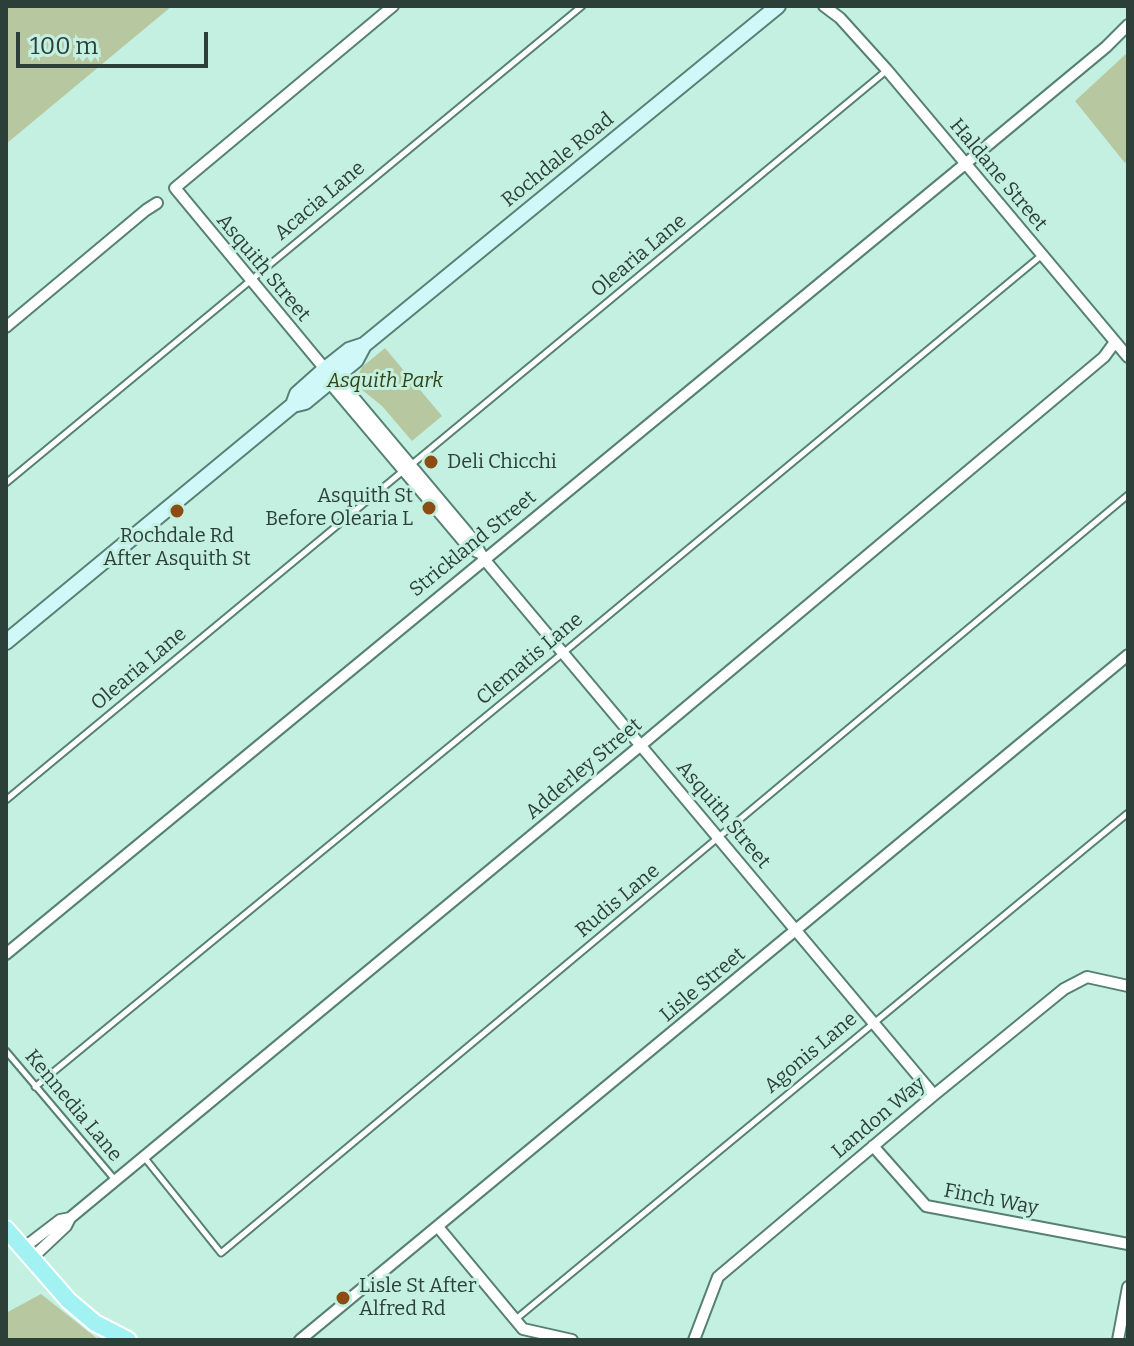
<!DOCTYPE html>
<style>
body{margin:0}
#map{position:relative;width:1134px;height:1346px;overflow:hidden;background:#c4f0e2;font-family:Bitter,serif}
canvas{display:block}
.frame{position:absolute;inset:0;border:8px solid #2d3f39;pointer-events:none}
.scale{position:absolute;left:16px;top:32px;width:192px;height:36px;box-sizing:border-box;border:4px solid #2d3f39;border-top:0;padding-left:10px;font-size:24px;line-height:28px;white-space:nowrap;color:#2d3f39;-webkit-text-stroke:6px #c4f0e2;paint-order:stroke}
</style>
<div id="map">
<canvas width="1134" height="1346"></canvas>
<div class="frame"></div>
<div class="scale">100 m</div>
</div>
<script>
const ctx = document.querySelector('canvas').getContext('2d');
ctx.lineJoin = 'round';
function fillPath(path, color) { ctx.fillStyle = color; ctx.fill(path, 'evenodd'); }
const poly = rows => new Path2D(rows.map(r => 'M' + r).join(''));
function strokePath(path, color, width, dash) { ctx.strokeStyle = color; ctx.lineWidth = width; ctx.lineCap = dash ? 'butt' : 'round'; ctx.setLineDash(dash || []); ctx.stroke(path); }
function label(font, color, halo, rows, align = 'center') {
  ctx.font = font + ' Bitter,serif'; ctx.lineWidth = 6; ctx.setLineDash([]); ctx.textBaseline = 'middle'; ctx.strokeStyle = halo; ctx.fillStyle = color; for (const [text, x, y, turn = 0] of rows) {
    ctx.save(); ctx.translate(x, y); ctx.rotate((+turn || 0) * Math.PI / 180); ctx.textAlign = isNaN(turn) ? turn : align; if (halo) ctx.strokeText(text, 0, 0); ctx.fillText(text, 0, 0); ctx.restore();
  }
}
fillPath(poly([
 [6,6,172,6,6,144],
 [1128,52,1128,160,1125,163,1075,101],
 [385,348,442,416,412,441,382,406,361,389,357,377,362,367],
 [41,1294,99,1340,6,1340,6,1313]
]), '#b7c8a1');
const service = poly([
 [411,465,886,71],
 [6,483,582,6],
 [6,800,403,471],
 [6,1051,116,1181],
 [35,1087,563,653,1042,255],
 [144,1157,221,1253,1128,495],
 [516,1319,1128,813]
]);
const minor = poly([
 [393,6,175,188,325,369,329,382,464,542,477,552],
 [824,6,840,18,887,70,1128,357],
 [6,327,146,210,157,203],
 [334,374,471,537,484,559,563,653,934,1095],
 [6,954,965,164,1106,47,1128,25],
 [873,1146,926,1206,1128,1244],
 [438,1227,523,1329,572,1340],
 [22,1249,60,1220,70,1218],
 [31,1259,66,1226,70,1218,640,746,1104,357,1115,342],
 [300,1340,1128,655],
 [694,1340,718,1277,934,1095,1064,989,1087,977,1128,986],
 [1118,1340,1128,1287]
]);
const secondary = poly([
 [293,405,297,394,325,369,349,350,364,345,778,6],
 [6,642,293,405,305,402,356,360,364,345]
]);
const primary = poly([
 [6,1229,69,1301,95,1323,128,1340]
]);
strokePath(service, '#578074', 9);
strokePath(minor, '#578074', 14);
strokePath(secondary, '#578074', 18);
strokePath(primary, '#fff', 20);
strokePath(service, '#fff', 5);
strokePath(minor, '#fff', 10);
strokePath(secondary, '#d0f8f9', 14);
strokePath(primary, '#a2f2f3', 16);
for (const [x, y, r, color] of [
 [431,462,8,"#8b4d11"],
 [429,508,8,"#8b4d11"],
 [177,511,8,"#8b4d11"],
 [343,1298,8,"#8b4d11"]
]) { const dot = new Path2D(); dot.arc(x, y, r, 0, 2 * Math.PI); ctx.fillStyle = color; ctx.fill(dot); strokePath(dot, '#c4f0e2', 3); }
label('20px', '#2d3f39', '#c4f0e2', [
 ["Rochdale Road",558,160,-39],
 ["Haldane Street",998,175,50],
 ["Acacia Lane",320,201,-40],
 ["Olearia Lane",639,256,-40],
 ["Asquith Street",263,268,50],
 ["Strickland Street",473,544,-39],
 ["Clematis Lane",530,659,-40],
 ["Olearia Lane",139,669,-40],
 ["Adderley Street",584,769,-40],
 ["Asquith Street",723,815,50],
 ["Rudis Lane",618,901,-40],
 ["Lisle Street",703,985,-40],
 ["Agonis Lane",811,1053,-40],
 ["Kennedia Lane",73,1106,50],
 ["Landon Way",879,1118,-40],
 ["Finch Way",991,1200,11]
]);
label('italic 20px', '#314315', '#c4f0e2', [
 ["Asquith Park",385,381]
]);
label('20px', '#2d3f39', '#c4f0e2', [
 ["Deli Chicchi",447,462],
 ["Asquith St",413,496,"right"],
 ["Before Olearia L",413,519,"right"],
 ["Rochdale Rd",177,536,"center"],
 ["After Asquith St",177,559,"center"],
 ["Lisle St After",359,1286],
 ["Alfred Rd",359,1309]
], 'left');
</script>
